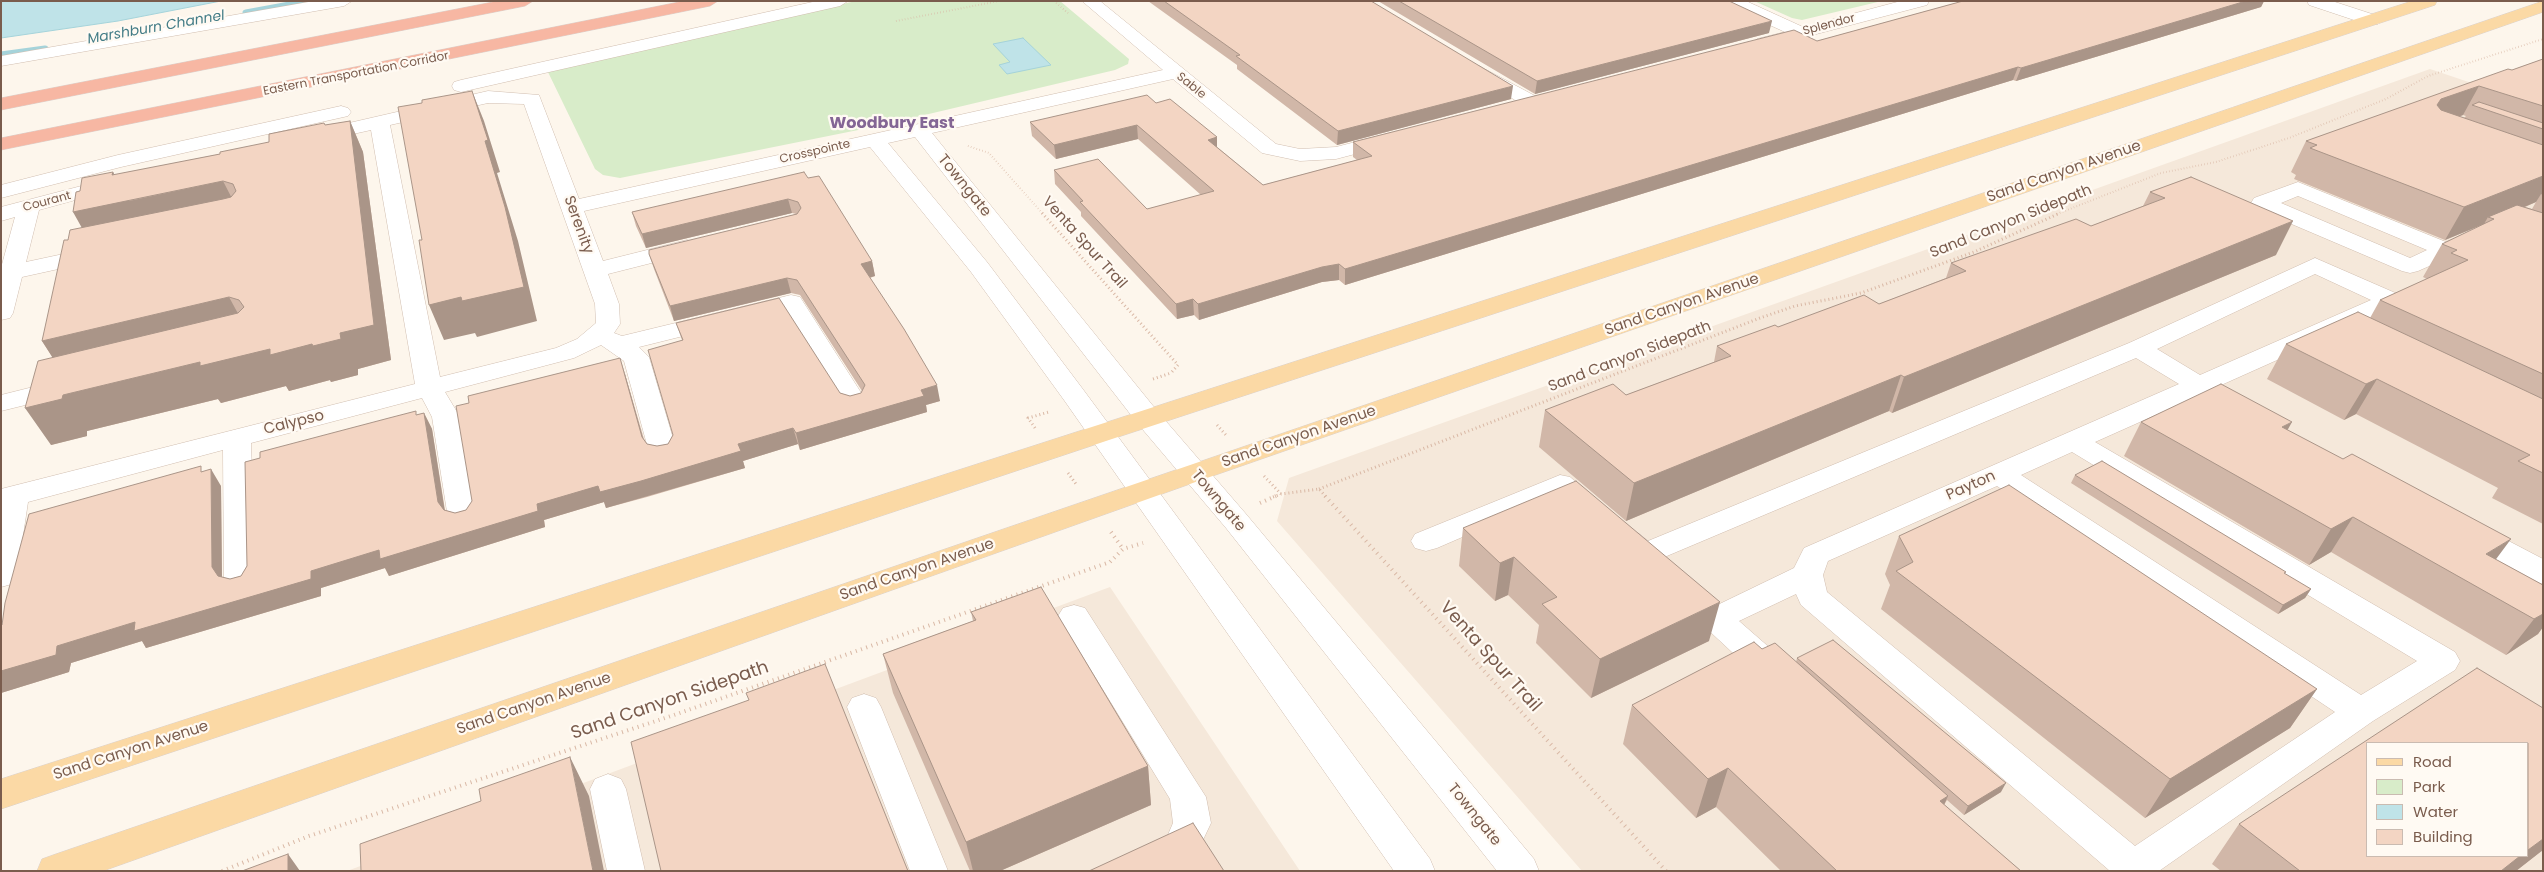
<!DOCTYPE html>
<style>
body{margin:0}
#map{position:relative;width:2544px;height:872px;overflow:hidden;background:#fdf6ec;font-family:Poppins,sans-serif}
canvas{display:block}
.frame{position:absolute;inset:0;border:2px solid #7a5c4d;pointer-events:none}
.legend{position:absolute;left:2366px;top:742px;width:162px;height:115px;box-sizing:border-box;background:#fffaf3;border:1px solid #cabbb1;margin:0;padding:6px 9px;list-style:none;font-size:15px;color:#7a5c4d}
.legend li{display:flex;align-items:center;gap:10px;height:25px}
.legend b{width:25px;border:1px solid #cabbb1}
</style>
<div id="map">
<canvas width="2544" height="872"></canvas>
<div class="frame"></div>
<ul class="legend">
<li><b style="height:6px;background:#fbd9a5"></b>Road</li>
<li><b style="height:14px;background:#d8ecc9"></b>Park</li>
<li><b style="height:14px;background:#bfe3e8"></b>Water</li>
<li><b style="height:14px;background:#f3d5c3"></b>Building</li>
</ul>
</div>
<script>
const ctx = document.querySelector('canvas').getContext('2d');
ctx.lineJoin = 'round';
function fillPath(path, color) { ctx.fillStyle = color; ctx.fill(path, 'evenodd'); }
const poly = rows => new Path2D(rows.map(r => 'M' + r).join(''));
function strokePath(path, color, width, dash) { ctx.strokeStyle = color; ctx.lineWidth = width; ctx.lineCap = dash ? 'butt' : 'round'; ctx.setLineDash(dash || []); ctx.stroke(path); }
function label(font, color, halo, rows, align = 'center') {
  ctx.font = font + ' Poppins,sans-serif'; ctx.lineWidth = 4.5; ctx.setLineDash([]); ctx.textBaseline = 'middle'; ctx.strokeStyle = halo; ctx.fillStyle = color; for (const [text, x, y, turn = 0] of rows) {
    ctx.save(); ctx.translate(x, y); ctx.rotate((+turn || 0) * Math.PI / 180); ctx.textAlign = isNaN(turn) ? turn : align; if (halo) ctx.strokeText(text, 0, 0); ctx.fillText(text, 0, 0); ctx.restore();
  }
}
fillPath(poly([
 [2430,69,2543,107,2543,871,1582,871,1277,521,1289,478],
 [2368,743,2528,743,2528,856,2368,856],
 [1110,587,1300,871,347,871]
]), '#f5e8da');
fillPath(poly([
 [856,1,1060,1,1129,59,1128,64,1115,70,878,126,620,178,603,175,595,169,547,70],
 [1754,1,1882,1,1802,20,1792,18]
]), '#d8ecc9');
const water = poly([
 [1,1,221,1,118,21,1,38,1,1],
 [1023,38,1051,65,1007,74,999,65,1010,62,993,44,1023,38]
]);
fillPath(water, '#bfe3e8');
strokePath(water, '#a5d3da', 1);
strokePath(poly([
 [246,13,311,1],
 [1,55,45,49]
]), '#a5d3da', 7);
const minor = poly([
 [314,1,352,1,344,6,1,66,1,56,314,1],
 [817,1,848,1,840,6,461,92,454,90,452,86,454,82,461,80,817,1],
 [1082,1,1100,1,1276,144,1300,149,1336,147,1390,133,1397,135,1400,139,1397,143,1336,159,1300,161,1262,153,1173,79,932,133,1158,412,1246,514,1534,859,1539,871,1497,871,1226,528,1138,424,915,137,888,143,987,262,1082,388,1430,859,1435,871,1394,871,1064,400,971,272,870,147,584,211,603,261,687,240,695,242,698,247,695,252,608,274,619,304,620,324,614,333,622,336,791,295,800,297,867,402,863,408,854,410,845,408,784,311,639,347,649,357,677,452,673,458,663,461,653,458,649,452,624,361,601,345,574,358,445,392,460,417,478,518,473,525,463,528,453,525,448,518,432,417,422,398,251,443,256,583,251,591,240,594,229,591,224,583,223,450,28,502,17,576,12,584,1,587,1,489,415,384,371,130,317,142,310,140,307,136,310,132,488,91,539,95,579,199,1163,70,1082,1],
 [488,103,524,104,595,304,596,323,577,339,556,348,440,377,390,125,488,103],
 [1724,1,1746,1,1803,27,1901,1,1929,1,1927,5,1763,48,1757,47,1754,43,1757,39,1785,32,1726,5,1724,1],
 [2307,1,2332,1,2378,16,2381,20,2378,24,2366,24,2309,5,2307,1],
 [1479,66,1539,98,1542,102,1539,106,1532,108,1525,106,1473,75,1470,71,1473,67,1479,66],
 [341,106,348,108,351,112,348,116,121,167,1,198,1,185,118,155,341,106],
 [112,178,119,180,123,184,119,188,39,210,26,262,96,247,104,249,107,254,104,259,22,277,13,313,10,318,1,320,1,268,15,217,1,221,1,207,112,178],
 [2298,182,2446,242,2471,232,2479,234,2482,239,2479,244,2418,271,2410,273,2402,271,2254,208,2251,203,2254,198,2298,182],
 [2298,196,2427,250,2410,258,2281,203,2298,196],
 [2315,258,2400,295,2403,300,2400,305,2219,386,2225,393,2221,399,2212,401,2198,396,2095,442,2455,652,2460,661,2455,670,2373,721,2159,871,2110,871,1801,605,1796,594,1739,621,1786,662,1791,671,1786,680,1774,684,1762,680,1705,627,1700,619,1705,611,1794,568,1804,548,2179,384,2136,358,1655,561,1644,564,1633,561,1616,547,1612,540,1616,533,1627,530,1638,533,1648,541,2129,343,2315,258],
 [2315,274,2371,300,2200,375,2157,349,2315,274],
 [2072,452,2417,661,2361,695,2021,475,2072,452],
 [1997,486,2335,712,2135,846,1827,592,1823,575,1828,561,1997,486],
 [65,379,74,381,78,387,74,393,1,411,1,395,65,379],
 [1560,475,1570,477,1602,504,1607,511,1602,518,1592,521,1582,518,1557,496,1437,548,1426,551,1415,548,1411,541,1415,534,1560,475],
 [2469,523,2480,526,2543,559,2543,584,2532,581,2458,540,2454,533,2458,526,2469,523],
 [1074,605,1085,608,1206,797,1211,823,1194,859,1170,871,1111,871,1116,859,1167,837,1173,823,1170,799,1058,616,1063,608,1074,605],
 [864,694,876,698,881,707,948,871,910,871,847,707,852,698,864,694],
 [608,774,621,779,626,789,645,871,607,871,590,789,595,779,608,774]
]);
const major = poly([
 [2412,1,2437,1,2435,5,1112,439,1,809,1,779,2412,1],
 [2543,1,2543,12,1204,479,103,871,37,871,42,859,56,854,2543,1]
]);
const highway = poly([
 [498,1,533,1,525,6,1,110,1,98,498,1],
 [684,1,718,1,710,6,1,150,1,138,684,1]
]);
strokePath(minor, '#d1beb0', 1);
strokePath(major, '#dad1cd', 1);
strokePath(highway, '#dad1cd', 1);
strokePath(poly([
 [1054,1,1069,14],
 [896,21,999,1],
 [968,146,989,153,1043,214],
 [2057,214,2161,173,2216,162,2289,138,2386,99,2428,76,2543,39]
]), '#d9b8a5', 2, [0.5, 2.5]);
strokePath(poly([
 [1042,213,1178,365,1171,373],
 [1153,379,1171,373],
 [1217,425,1226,435],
 [1035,428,1028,418,1049,412],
 [1068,473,1076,484],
 [1264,476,1281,494],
 [1319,489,1760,318,1795,306,1861,293,1974,252,2060,213],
 [1273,497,1281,494,1319,489,1326,497]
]), '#d9b8a5', 3, [1, 3]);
strokePath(poly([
 [1325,496,1666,871],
 [1260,503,1276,496],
 [1111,532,1123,549],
 [222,871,309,836,674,715,1110,562,1123,549,1143,543]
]), '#d9b8a5', 4, [1, 4.5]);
fillPath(minor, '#fff');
fillPath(major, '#fbd9a5');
fillPath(highway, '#f7b7a3');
fillPath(poly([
 [1148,1,1371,1,1511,99,1337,145,1237,69,1237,65],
 [1378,1,1729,1,1769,33,1535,94],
 [1963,1,2264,1,2261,7,2016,81,2013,80,1345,285,1339,280,1322,282,1199,320,1194,315,1177,319,1081,216,1081,212,1055,184,1054,170,1147,209,1201,195,1138,139,1056,159,1032,136,1030,122,1156,103,1217,137,1217,147,1263,185,1357,160,1353,157,1353,142,1817,41],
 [2543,59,2543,524,2492,498,2498,488,2356,414,2344,420,2267,379,2286,344,2370,318,2380,300,2427,279,2423,277,2442,244,2484,224,2445,240,2294,179,2296,175,2291,172,2306,141,2512,70],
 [2463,115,2466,116,2464,118,2459,117],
 [2536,202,2532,209,2525,207],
 [350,121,363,152,391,360,358,369,358,375,331,382,330,380,289,391,286,386,221,403,218,399,87,431,87,436,51,445,53,358,42,341,68,240,82,228,80,191,113,172,114,175,220,154,269,142,325,125],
 [2191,177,2276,255,1892,413,1889,411,1626,521,1539,447,1545,410,1626,395,1714,362,1717,346,1778,327,1879,304,1946,278,1951,263,2091,226,2143,206,2150,192],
 [808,178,872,261,875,276,870,278,940,401,926,405,927,412,800,450,798,444,743,461,745,468,647,497,606,508,604,502,544,520,545,527,389,576,385,568,321,588,321,596,146,648,142,641,71,663,69,672,1,693,1,625,204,471,221,486,222,577,230,579,241,576,247,566,260,458,424,413,432,429,445,510,455,513,466,510,625,374,644,439,647,444,657,446,668,444,673,435,682,340,676,323,840,393,850,396,861,393,862,391,800,295,791,293,674,321,654,269,649,254,796,214,792,213,646,248,636,226,632,212],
 [2141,422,2287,430,2495,559,2543,585,2543,627,2538,634,2506,655,2331,552,2309,565,2124,456],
 [2075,475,2311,589,2305,598,2278,614,2071,483],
 [1463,528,1709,641,1591,698,1536,643,1539,625,1508,595,1495,601,1459,566],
 [1899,536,2317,689,2290,728,2145,818,1881,609,1890,585,1885,574],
 [971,612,1148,766,1151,805,1000,871,970,871,893,693,883,654,973,621],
 [1762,649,1796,662,1797,658,2001,792,1964,815,1947,800,1944,805,2021,871,1781,871,1716,807,1696,818,1623,744,1632,705],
 [2543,708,2543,852,2541,851,2516,871,2221,871,2212,864,2239,824]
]), '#d1b7a8');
fillPath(poly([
 [2246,1,2264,1,2261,7,2016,81,2021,68],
 [1772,21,1769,33,1535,94,1537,81],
 [2018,67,2013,80,1345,285,1345,269],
 [1513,86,1511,99,1337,145,1338,131],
 [2479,86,2463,115,2424,129,2437,105,2441,99],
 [472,91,484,121,500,172,497,173,518,241,537,321,477,337,475,333,444,340,429,305,485,141],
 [350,121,363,152,391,360,358,369,358,375,331,382,330,380,289,391,286,386,221,403,218,399,87,431,87,436,51,445,25,408,63,395,200,362,270,349,340,333],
 [1137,125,1138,139,1056,159,1054,145],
 [1217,137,1217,152,1208,140],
 [113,172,129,201,223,181,240,214,92,246,73,212,112,175],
 [2543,176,2543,195,2541,194,2536,202,2493,220,2494,219,2488,217,2484,224,2445,240,2464,207],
 [788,199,792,213,646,248,642,234],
 [2293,221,2276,255,1892,413,1904,377],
 [872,261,875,276,864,279,861,264],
 [1339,264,1339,280,1322,282,1199,320,1198,304,1322,267],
 [787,278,791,293,674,321,670,306],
 [229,297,248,332,65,377,42,341],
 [1193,299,1194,315,1177,319,1176,304],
 [620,358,625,374,647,453,642,437],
 [1901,375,1889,411,1626,521,1634,483],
 [2377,379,2356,414,2344,420,2366,384],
 [937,385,940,401,926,405,927,412,800,450,796,433,921,390],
 [424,413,432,429,446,519,438,502],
 [2292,422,2273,456,2282,427],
 [793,428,798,444,743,461,745,468,606,508,604,502,544,520,545,527,389,576,385,568,321,588,321,596,146,648,142,641,71,663,69,672,1,693,1,671,57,646,135,622],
 [211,469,221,486,222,584,212,567],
 [2353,517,2331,552,2309,565,2331,529],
 [2511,539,2485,574,2486,554],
 [1514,557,1508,595,1495,601,1500,563],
 [2311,589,2305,598,2278,614,2283,605],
 [1720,602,1709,641,1591,698,1600,659],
 [2543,614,2543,627,2538,634,2506,655,2534,619],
 [2317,689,2290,728,2145,818,2170,779],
 [570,757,589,796,604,871,593,871],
 [1148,766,1151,805,1000,871,973,871,966,842],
 [1728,768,1716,807,1696,818,1708,779],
 [2006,783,2001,792,1964,815,1968,806],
 [1948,796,1930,836,1940,801],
 [2543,839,2543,850,2516,871,2501,871,2520,856,2528,856,2528,850],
 [288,854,300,871,288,871]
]), '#aa9588');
const building = poly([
 [1164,1,1371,1,1513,86,1338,131,1236,56,1240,55,1164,1],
 [1399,1,1729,1,1772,21,1537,81,1399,1],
 [1963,1,2246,1,2021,68,2018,67,1345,269,1339,264,1322,267,1198,304,1193,299,1176,304,1080,202,1083,201,1054,170,1098,159,1147,209,1214,191,1137,125,1054,145,1030,122,1147,95,1156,103,1170,99,1217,137,1208,140,1263,185,1372,156,1353,142,1794,30,1817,41,1963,1],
 [2543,59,2543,106,2479,86,2441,99,2437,105,2441,110,2543,145,2543,176,2464,207,2310,148,2317,145,2306,141,2508,69,2512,70,2543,59],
 [472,91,488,140,485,141,505,207,524,287,462,301,461,297,429,305,419,240,422,240,398,107,422,103,422,100,472,91],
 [2479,102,2543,123,2543,129,2472,105,2479,102],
 [350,121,374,325,340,333,341,339,313,346,312,344,270,355,270,349,200,366,200,362,63,395,62,399,25,408,38,361,238,313,244,307,239,300,229,297,42,341,64,240,68,240,70,230,223,199,231,197,236,191,233,184,223,181,73,212,76,192,80,191,82,178,113,172,112,175,220,154,220,152,269,142,269,134,324,123,325,125,350,121],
 [804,172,808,178,819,176,872,261,861,264,904,329,937,385,921,390,924,396,796,433,793,428,738,444,741,451,641,481,600,492,598,486,537,504,538,511,380,559,379,550,311,571,311,579,134,631,135,622,57,646,56,655,1,671,1,625,2,625,5,603,29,514,201,466,201,472,211,469,212,567,218,576,230,579,241,576,247,566,245,462,260,458,260,452,389,418,416,411,416,415,424,413,438,502,444,510,455,513,466,510,472,501,456,406,469,403,468,396,620,358,642,437,647,444,657,446,668,444,673,435,648,350,683,340,676,323,779,298,840,393,850,396,861,393,865,385,797,280,787,278,670,306,649,254,649,250,797,214,801,208,798,202,788,199,642,234,632,212,804,172],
 [2191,177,2293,221,1904,377,1901,375,1634,483,1545,410,1613,384,1626,395,1731,356,1717,346,1775,325,1778,327,1864,295,1879,304,1966,271,1951,263,2076,219,2091,226,2165,198,2150,192,2191,177],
 [2517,205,2543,213,2543,374,2380,300,2468,260,2451,253,2457,250,2442,244,2494,219,2488,217,2517,205],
 [2358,312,2543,399,2543,473,2518,461,2530,455,2377,379,2366,384,2286,344,2358,312],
 [2221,384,2292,422,2282,427,2343,459,2352,454,2511,539,2486,554,2543,585,2543,614,2534,619,2353,517,2331,529,2141,422,2221,384],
 [2102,461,2286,572,2284,573,2311,589,2283,605,2075,475,2102,461],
 [1576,481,1720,602,1600,659,1542,604,1557,597,1514,557,1500,563,1463,528,1576,481],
 [2009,485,2317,689,2170,779,1896,571,1913,562,1899,536,2009,485],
 [1041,587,1148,766,966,842,883,654,976,620,971,612,1041,587],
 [1833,640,2006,783,1968,806,1797,658,1833,640],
 [1754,642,1762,649,1775,643,1948,796,1940,801,2021,871,1837,871,1728,768,1708,779,1632,705,1754,642],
 [825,664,908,871,661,871,631,742,749,700,746,693,825,664],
 [2477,668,2543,708,2543,839,2528,850,2528,743,2368,743,2368,856,2520,856,2501,871,2300,871,2239,824,2477,668],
 [570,757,593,871,361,871,360,844,481,801,479,789,570,757],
 [1193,823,1224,871,1089,871,1193,823],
 [288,854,288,871,242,871,288,854]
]);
fillPath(building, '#f3d5c3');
strokePath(building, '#aa9588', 1);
label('12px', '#7a5c4d', '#fffaf3', [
 ["Splendor",1829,25,-15],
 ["Eastern Transportation Corridor",356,74,-11],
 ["Sable",1191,86,39],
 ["Crosspointe",815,152,-13],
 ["Courant",47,202,-15]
]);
label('italic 14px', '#437c86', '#fffaf3', [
 ["Marshburn Channel",156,28,-10]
]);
label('15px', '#7a5c4d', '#fffaf3', [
 ["Sand Canyon Avenue",2064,172,-19],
 ["Towngate",964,186,51],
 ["Sand Canyon Sidepath",2011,222,-22],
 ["Serenity",578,225,70],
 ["Venta Spur Trail",1084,243,48],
 ["Sand Canyon Avenue",1682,305,-19],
 ["Sand Canyon Sidepath",1630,357,-21],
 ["Calypso",294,423,-14],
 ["Sand Canyon Avenue",1299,437,-19],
 ["Payton",1971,486,-24],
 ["Towngate",1218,501,50],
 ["Sand Canyon Avenue",917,570,-19],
 ["Sand Canyon Avenue",534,704,-19],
 ["Sand Canyon Avenue",131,751,-18],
 ["Towngate",1474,815,51]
]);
label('bold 16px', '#846695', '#fffaf3', [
 ["Woodbury East",892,124]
]);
label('18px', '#7a5c4d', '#fffaf3', [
 ["Venta Spur Trail",1490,657,48],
 ["Sand Canyon Sidepath",670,701,-19]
]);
</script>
